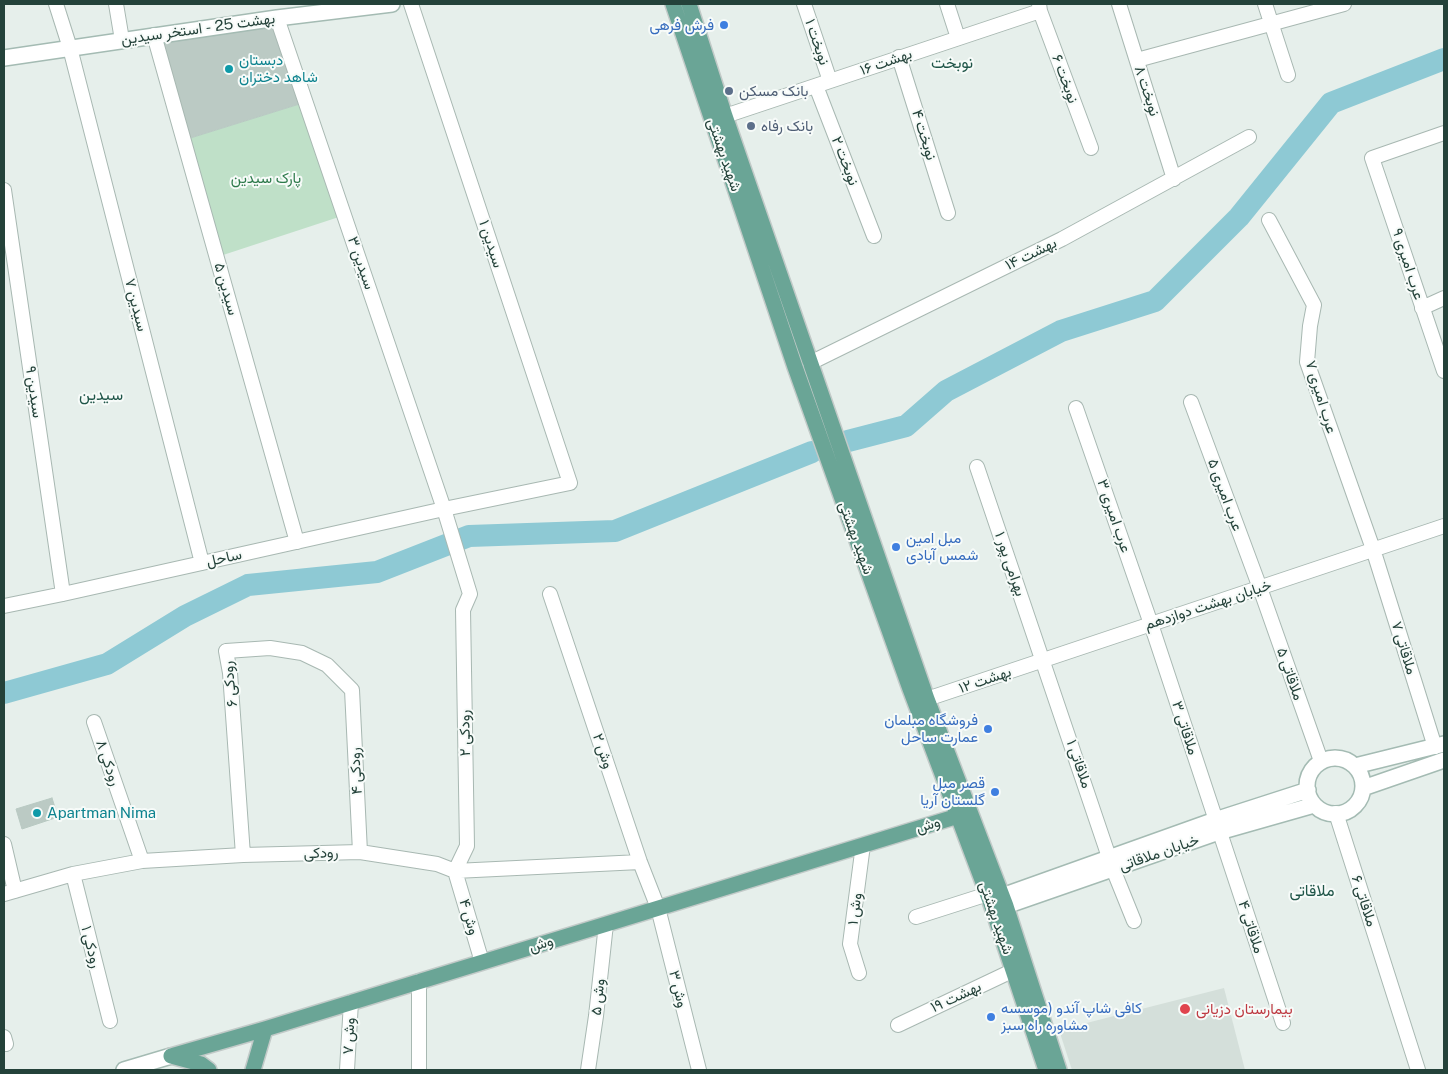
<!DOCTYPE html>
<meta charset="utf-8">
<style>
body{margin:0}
#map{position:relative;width:1448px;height:1074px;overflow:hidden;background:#e6efeb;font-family:"Public Sans",sans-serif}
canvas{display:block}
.frame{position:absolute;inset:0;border:5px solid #24423a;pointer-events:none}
</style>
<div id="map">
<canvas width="1448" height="1074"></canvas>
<div class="frame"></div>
</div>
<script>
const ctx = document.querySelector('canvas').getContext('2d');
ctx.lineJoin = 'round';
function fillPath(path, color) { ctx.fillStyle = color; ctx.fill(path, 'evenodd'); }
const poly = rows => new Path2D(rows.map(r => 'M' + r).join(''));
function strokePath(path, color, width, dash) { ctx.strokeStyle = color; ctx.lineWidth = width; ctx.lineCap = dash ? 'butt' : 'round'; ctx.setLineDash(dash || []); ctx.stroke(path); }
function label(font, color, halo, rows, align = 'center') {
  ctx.font = font + ' "Public Sans",Vazirmatn,sans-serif'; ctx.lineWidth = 4; ctx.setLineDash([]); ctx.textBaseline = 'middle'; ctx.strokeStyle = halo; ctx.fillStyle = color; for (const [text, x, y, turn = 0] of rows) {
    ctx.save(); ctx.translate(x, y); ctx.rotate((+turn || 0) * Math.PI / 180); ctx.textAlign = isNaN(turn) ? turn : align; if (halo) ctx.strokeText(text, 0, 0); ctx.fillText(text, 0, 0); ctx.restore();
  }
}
fillPath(poly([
 [1224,988,1245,1070,1072,1070,1059,1030]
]), '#d4dfda');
fillPath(poly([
 [306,102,345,215,217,257,184,140]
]), '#bfe0c8');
strokePath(poly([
 [848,441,906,426,946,391,1061,331,1155,301,1239,217,1331,103,1444,59],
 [4,693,107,664,185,616,248,585,377,572,469,536,615,531,812,452]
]), '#8ec9d4', 22);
const building = poly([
 [277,18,306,102,184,140,154,35,277,18],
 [52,798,58,817,22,829,16,809,52,798]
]);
fillPath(building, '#bbcac4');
strokePath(building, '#b8c9c2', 1);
const street = poly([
 [56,4,70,48,202,563],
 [116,4,122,40],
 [804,4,830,81],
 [947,4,958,38],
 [1039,4,1040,11,1091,148],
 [1119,4,1174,179],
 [1265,4,1288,75],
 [277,18,444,509,470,594,463,610,467,846,455,871],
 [154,35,297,542],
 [899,57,948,213],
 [1137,60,1344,4],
 [816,86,874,236],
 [725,116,1040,11],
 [1444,133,1372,158,1444,371],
 [4,190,63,594],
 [1269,220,1314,305,1310,326,1307,362,1373,549,1435,747],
 [1422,308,1444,298],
 [810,363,1062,239,1249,137],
 [1191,402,1260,588,1321,761],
 [1076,408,1151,624,1283,1023],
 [977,467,1113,869,1134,921],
 [550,594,640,862,658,908,699,1070],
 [4,606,63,594,444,509,570,483,411,4],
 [927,699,1444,526],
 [94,722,142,861],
 [1336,813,1418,1070],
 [4,844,15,891],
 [243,855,230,673,226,651,270,648,302,653,327,665,352,690,360,852],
 [455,871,482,962],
 [73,874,110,1021],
 [4,894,73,874,142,861,243,855,360,852,437,864,455,871,640,862],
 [916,917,988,894],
 [859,973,850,944,863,845],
 [419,981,419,1070],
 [898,1025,1014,970],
 [4,1037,6,1044],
 [347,1070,351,1002],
 [588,1070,596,1016,606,924]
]);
const secondary = poly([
 [4,58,277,18,392,4],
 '1307 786a28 28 0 1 1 56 0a28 28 0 1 1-56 0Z',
 [1355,766,1444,744],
 [1363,788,1444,760],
 [1002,896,1215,820,1308,790],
 [1006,906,1219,832,1314,805],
 [124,1070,171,1056]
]);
const primary = poly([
 [673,4,795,367,910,689,990,901,1046,1070],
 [689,4,725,116,927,699,1006,906,1059,1070],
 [171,1056,265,1029,958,816],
 [171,1056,201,1064,209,1070],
 [253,1070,265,1029]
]);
strokePath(street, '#a8b8b2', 16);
strokePath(secondary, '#a4bbb3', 18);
strokePath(primary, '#c2cac8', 18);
strokePath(street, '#fff', 14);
strokePath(secondary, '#fff', 15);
strokePath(primary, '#6aa596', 15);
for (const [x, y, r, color] of [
 [724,25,5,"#3f7fe0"],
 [229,69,5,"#0f9aa8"],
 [729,91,5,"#5c6f8a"],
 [751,126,5,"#5c6f8a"],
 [896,547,5,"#3f7fe0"],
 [988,729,5,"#3f7fe0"],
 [995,792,5,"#3f7fe0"],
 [37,813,5,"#0f9aa8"],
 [1185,1009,6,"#e0444e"],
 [991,1017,5,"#3f7fe0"]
]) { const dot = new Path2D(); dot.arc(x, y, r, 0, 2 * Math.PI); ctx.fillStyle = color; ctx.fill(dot); strokePath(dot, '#f7fbf9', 2); }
label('15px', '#366cbe', '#f7fbf9', [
 ["فرش فرهی",714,25],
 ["مبل امین",906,538,"left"],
 ["شمس آبادی",906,555,"left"],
 ["فروشگاه مبلمان",978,720],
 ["عمارت ساحل",978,737],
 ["قصر مبل",985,783],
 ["گلستان آریا",985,800],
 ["کافی شاپ آندو (موسسه",1001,1008,"left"],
 ["مشاوره راه سبز",1001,1025,"left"]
], 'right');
label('15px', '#24423a', '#f7fbf9', [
 ["بهشت 25 - استخر سیدین",198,29,-8],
 ["۱ نوبخت",817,42,71],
 ["۱۶ بهشت",886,62,-19],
 ["نوبخت ۶",1065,79,70],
 ["۸ نوبخت",1147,91,72],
 ["۴ نوبخت",924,135,73],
 ["شهید بهشتی",724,155,71],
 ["۲ نوبخت",845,161,69],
 ["سیدین ۱",491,244,72],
 ["بهشت ۱۴",1031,254,-26],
 ["سیدین ۳",361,263,71],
 ["۹ عرب امیری",1408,264,72],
 ["سیدین ۵",226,289,74],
 ["سیدین ۷",136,305,76],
 ["۹ سیدین",34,392,82],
 ["۷ عرب امیری",1321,397,73],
 ["۵ عرب امیری",1225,495,70],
 ["۳ عرب امیری",1114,516,71],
 ["شهید بهشتی",856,538,70],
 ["ساحل",224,558,-13],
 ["۱ بهرامی پور",1010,564,71],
 ["خیابان بهشت دوازدهم",1208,605,-18],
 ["۷ ملاقاتی",1404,648,73],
 ["ملاقاتی ۵",1290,674,71],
 ["۱۲ بهشت",985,680,-19],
 ["رودکی ۶",230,684,-96],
 ["ملاقاتی ۳",1185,728,72],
 ["رودکی ۲",465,733,-91],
 ["وش ۲",603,751,71],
 ["رودکی ۸",108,763,71],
 ["ملاقاتی ۱",1079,764,71],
 ["رودکی ۴",356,771,-93],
 ["وش",928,825,-17],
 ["رودکی",321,853,-2],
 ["خیابان ملاقاتی",1159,853,-19],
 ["۶ ملاقاتی",1364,901,72],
 ["وش ۱",855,909,-83],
 ["وش ۴",469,917,73],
 ["شهید بهشتی",996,918,71],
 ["ملاقاتی ۴",1251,927,72],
 ["وش",541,944,-17],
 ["رودکی ۱",91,947,76],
 ["وش ۳",678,989,76],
 ["وش ۵",598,997,-84],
 ["بهشت ۱۹",956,997,-25],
 ["وش ۷",349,1036,-87]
]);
label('15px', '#0d838f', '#f7fbf9', [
 ["دبستان",239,60],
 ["شاهد دختران",239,77],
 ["Apartman Nima",47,813]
], 'left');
label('15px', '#4e5e75', '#f7fbf9', [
 ["بانک مسکن",739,91],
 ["بانک رفاه",761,126]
], 'left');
label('15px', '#2d7a4b', '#f7fbf9', [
 ["پارک سیدین",266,178]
]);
label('15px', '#be3a42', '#f7fbf9', [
 ["بیمارستان دزیانی",1196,1009]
], 'left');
label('16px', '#1f5548', '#f7fbf9', [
 ["نوبخت",952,63],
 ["سیدین",101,395],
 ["ملاقاتی",1312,891]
]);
</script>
